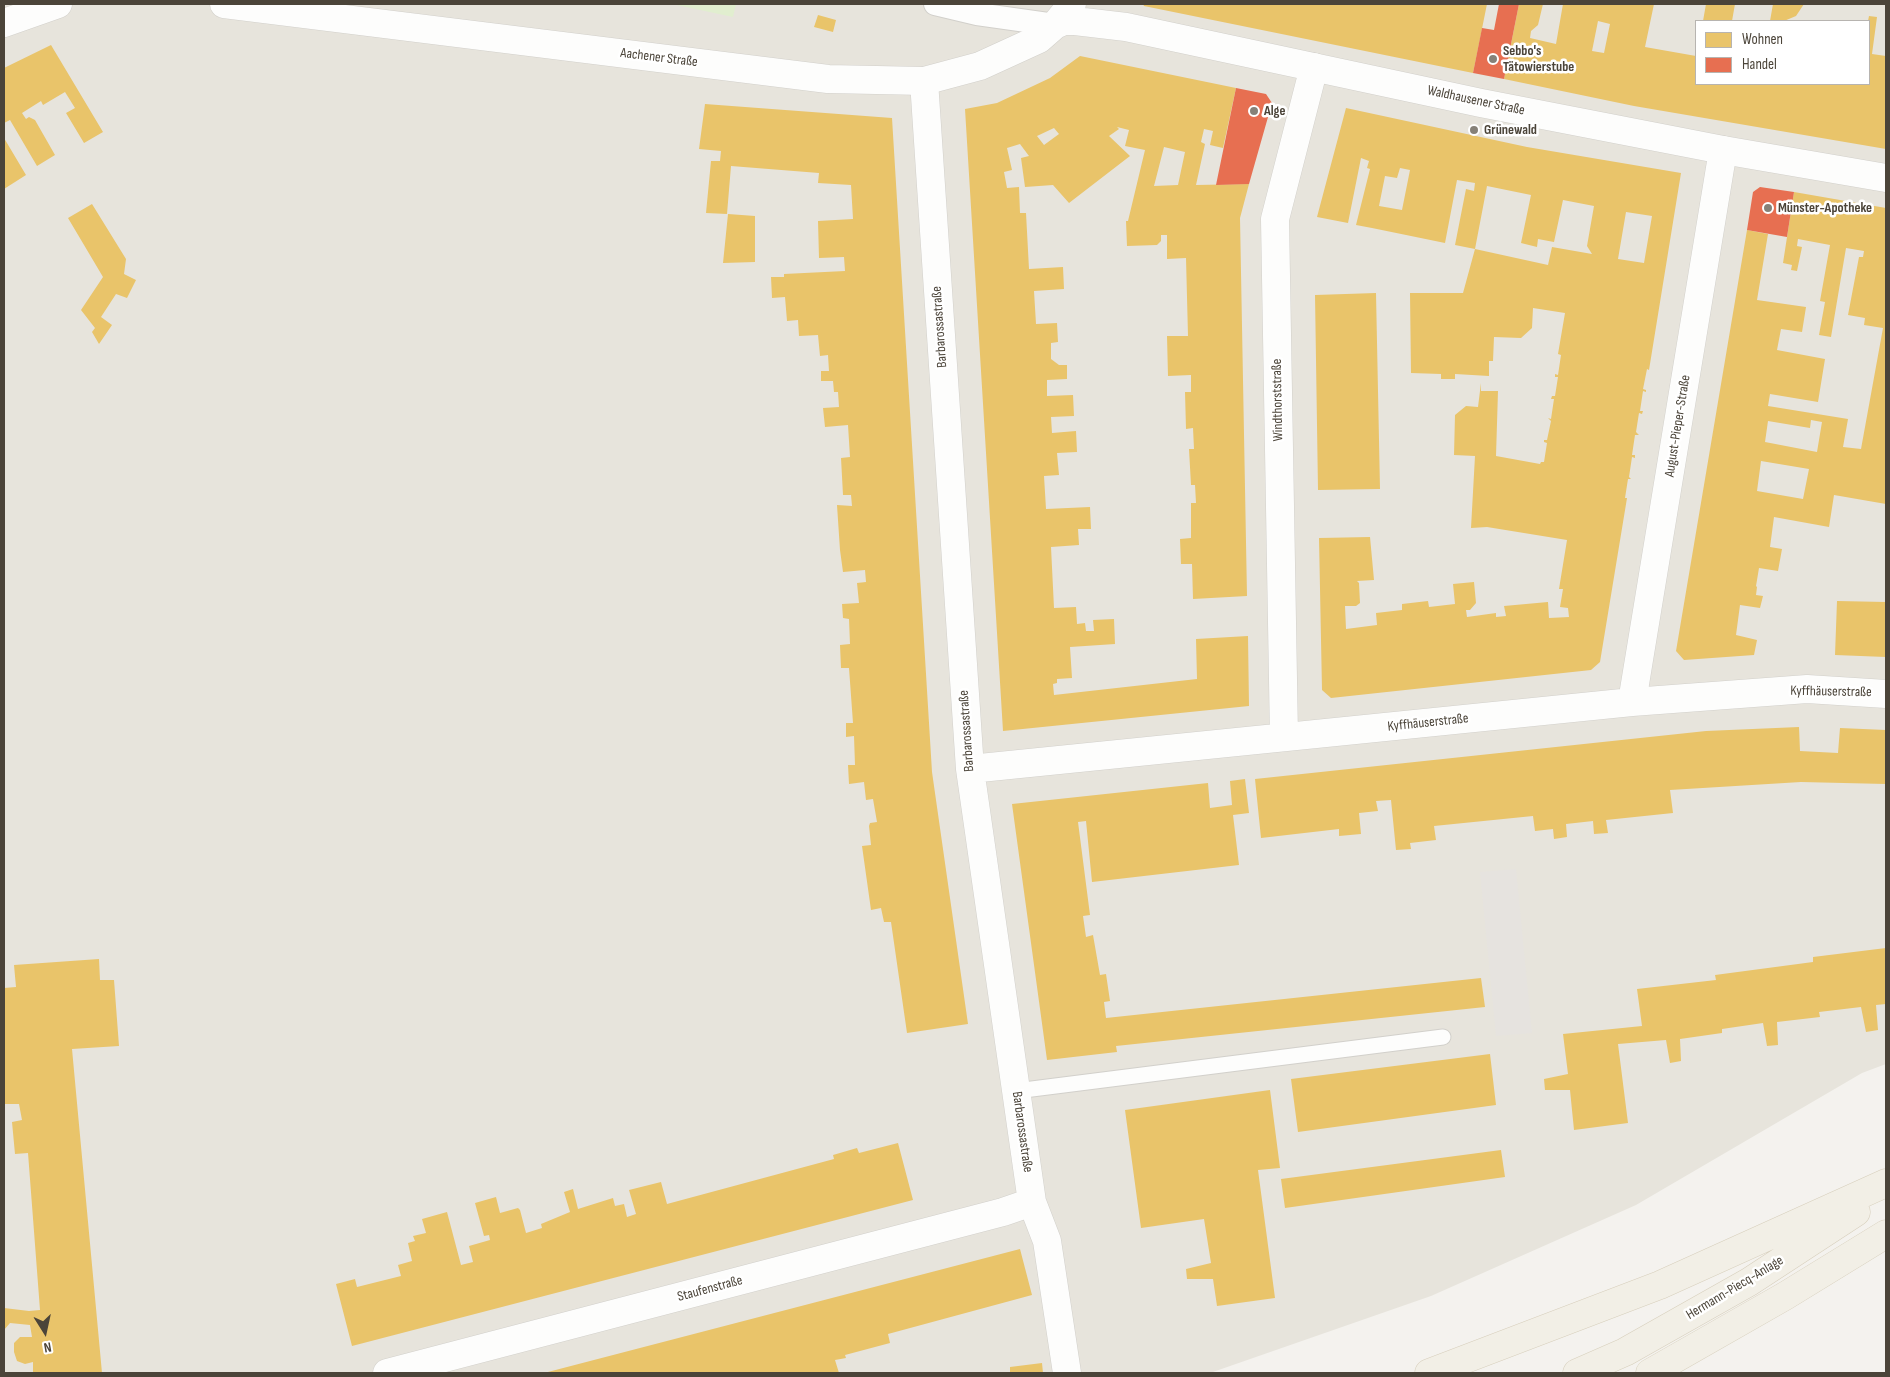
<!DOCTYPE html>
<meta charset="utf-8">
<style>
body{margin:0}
#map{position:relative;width:1890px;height:1377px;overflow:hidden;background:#f4f2ee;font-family:"Sofia Sans Condensed",sans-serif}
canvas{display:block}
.frame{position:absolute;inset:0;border:5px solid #4b4439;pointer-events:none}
.legend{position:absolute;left:1695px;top:20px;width:175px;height:65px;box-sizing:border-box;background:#fff;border:1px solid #b7b4b0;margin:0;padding:6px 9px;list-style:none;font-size:15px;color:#4b4439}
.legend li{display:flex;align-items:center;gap:10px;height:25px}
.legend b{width:25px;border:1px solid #b7b4b0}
.north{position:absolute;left:20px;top:1307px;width:50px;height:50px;-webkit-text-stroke:4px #fff;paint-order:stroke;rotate:170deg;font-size:14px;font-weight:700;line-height:20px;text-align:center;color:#4b4439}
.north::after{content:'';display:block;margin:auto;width:18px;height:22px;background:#4b4439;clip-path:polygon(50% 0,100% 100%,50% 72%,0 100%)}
</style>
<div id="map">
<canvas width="1890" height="1377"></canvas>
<div class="frame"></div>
<ul class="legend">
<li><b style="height:14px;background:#e9c46a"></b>Wohnen</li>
<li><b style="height:14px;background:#e76f51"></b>Handel</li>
</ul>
<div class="north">N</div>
</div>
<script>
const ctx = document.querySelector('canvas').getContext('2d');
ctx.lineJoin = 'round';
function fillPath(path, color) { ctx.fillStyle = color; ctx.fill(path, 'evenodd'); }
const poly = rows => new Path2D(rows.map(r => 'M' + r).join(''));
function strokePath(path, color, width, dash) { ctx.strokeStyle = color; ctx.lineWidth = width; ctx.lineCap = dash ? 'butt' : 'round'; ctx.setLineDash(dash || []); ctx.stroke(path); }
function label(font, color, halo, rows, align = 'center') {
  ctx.font = font + ' "Sofia Sans Condensed",sans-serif'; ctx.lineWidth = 5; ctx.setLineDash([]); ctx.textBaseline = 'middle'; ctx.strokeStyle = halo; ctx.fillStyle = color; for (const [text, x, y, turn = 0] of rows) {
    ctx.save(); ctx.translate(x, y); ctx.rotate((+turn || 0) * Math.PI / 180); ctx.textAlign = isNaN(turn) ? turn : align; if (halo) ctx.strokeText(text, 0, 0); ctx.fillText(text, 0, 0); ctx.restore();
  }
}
fillPath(poly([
 [4,4,1886,4,1886,1064,1862,1073,1636,1205,1431,1296,1210,1373,4,1373],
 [1696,21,1869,21,1869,84,1696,84]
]), '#e7e4dc');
fillPath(poly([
 [672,4,736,4,733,17]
]), '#e1eecf');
fillPath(poly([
 [1516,869,1532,1033,1496,1036,1480,872]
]), '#e6e3df');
fillPath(poly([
 [1143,4,1487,4,1473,73,1144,6],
 [1519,4,1543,4,1538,25,1531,31,1530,38,1556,44,1563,4,1654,4,1645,47,1696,56,1696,84,1869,84,1868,21,1869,16,1877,17,1872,54,1886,56,1886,149,1634,106,1504,79],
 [1598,21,1610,24,1604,53,1592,51],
 [1706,4,1735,4,1732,21,1703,21],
 [1773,4,1804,4,1796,16,1784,21,1770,21],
 [818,15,836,20,833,32,814,27],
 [51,45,103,132,84,143,66,113,75,108,65,92,43,105,41,101,22,113,26,119,29,117,35,120,55,155,37,166,10,120,4,123,4,68],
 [1080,56,1236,88,1223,148,1210,145,1213,131,1204,129,1201,142,1205,144,1196,185,1249,184,1240,218,1247,596,1193,599,1192,564,1181,564,1180,539,1191,538,1191,503,1196,503,1195,485,1191,485,1189,449,1194,449,1193,428,1186,429,1185,392,1191,392,1191,375,1168,376,1167,336,1188,336,1186,258,1167,259,1167,235,1161,235,1161,241,1157,245,1127,246,1126,221,1128,221,1145,150,1125,146,1129,130,1117,127,1119,129,1109,136,1130,156,1069,203,1053,185,1025,187,1021,158,1029,156,1020,144,1007,148,1012,170,1004,172,1007,188,1019,187,1020,213,1026,213,1029,269,1063,267,1064,289,1034,291,1036,324,1057,323,1058,342,1051,343,1051,359,1059,365,1067,365,1067,379,1047,380,1047,396,1073,395,1074,416,1051,417,1052,433,1076,431,1077,452,1057,453,1059,475,1044,476,1046,509,1090,507,1091,529,1078,529,1079,545,1051,547,1054,608,1076,607,1077,624,1085,623,1086,631,1094,631,1093,620,1114,619,1115,644,1070,647,1072,678,1057,679,1057,683,1053,684,1054,695,1197,679,1196,639,1248,636,1249,706,1003,731,965,109,997,103,1050,78],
 [1054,128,1059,134,1044,145,1037,136],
 [1164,147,1185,152,1178,185,1154,186],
 [705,104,892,118,932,772,968,1024,907,1033,891,922,884,922,881,908,871,910,862,846,871,845,869,826,870,823,877,822,873,799,866,800,864,782,849,784,848,765,855,765,854,736,846,737,846,723,853,723,849,668,841,668,840,645,850,644,849,619,843,618,842,604,859,603,857,583,866,582,865,570,843,572,840,550,837,505,852,506,851,495,843,495,841,458,850,457,848,425,825,427,823,408,839,407,838,392,834,392,833,381,821,381,821,371,829,371,828,355,820,356,818,335,799,336,798,320,787,321,785,297,772,298,771,277,784,277,784,274,845,271,844,257,819,258,818,221,853,219,851,185,818,183,819,173,731,166,727,214,706,213,711,161,720,161,721,151,699,149],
 [1346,108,1527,147,1681,173,1649,370,1647,369,1643,389,1646,390,1646,392,1643,391,1640,411,1643,411,1642,414,1639,413,1636,432,1639,435,1635,435,1632,455,1635,455,1635,458,1632,457,1629,477,1631,479,1628,479,1625,498,1627,498,1600,662,1591,670,1331,698,1322,690,1319,538,1370,537,1374,580,1357,581,1359,583,1360,603,1356,606,1345,606,1346,629,1377,625,1376,613,1402,610,1402,604,1428,601,1429,607,1455,604,1453,584,1474,582,1476,603,1470,610,1466,610,1467,617,1496,613,1496,617,1506,616,1504,606,1548,602,1549,618,1569,617,1568,608,1560,607,1563,589,1559,589,1567,540,1487,527,1471,528,1475,456,1454,455,1455,415,1466,406,1478,407,1481,383,1481,391,1498,391,1496,456,1540,464,1541,462,1544,462,1547,443,1544,442,1544,440,1547,440,1551,421,1548,418,1551,419,1554,399,1551,399,1552,396,1555,396,1558,377,1555,377,1555,374,1558,375,1561,355,1558,354,1565,313,1533,308,1532,328,1521,338,1494,337,1493,361,1489,361,1489,376,1455,374,1455,379,1441,379,1441,374,1411,373,1410,293,1463,293,1475,249,1548,265,1552,247,1592,254,1587,246,1594,206,1563,200,1554,242,1538,239,1537,247,1521,243,1531,195,1487,186,1475,249,1455,245,1466,189,1474,191,1475,183,1457,180,1445,243,1372,228,1356,225,1370,169,1367,168,1369,161,1361,158,1348,223,1317,217],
 [1400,168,1410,170,1402,210,1379,206,1385,176,1397,178],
 [1626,212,1652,216,1644,263,1618,259],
 [4,138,26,175,4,189],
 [1794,192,1886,208,1886,504,1834,495,1829,527,1774,517,1770,547,1782,549,1778,571,1759,568,1756,586,1757,587,1756,595,1763,596,1760,608,1740,605,1736,635,1757,640,1754,655,1684,660,1676,651,1747,230,1768,234,1757,300,1806,307,1802,332,1781,329,1777,350,1825,359,1818,402,1770,394,1768,406,1848,419,1843,447,1861,449,1883,328,1864,325,1865,318,1848,315,1859,257,1863,257,1864,251,1846,248,1831,337,1819,335,1825,302,1820,301,1830,245,1798,239,1797,246,1802,247,1797,271,1791,270,1792,265,1783,263],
 [1811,420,1822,422,1817,452,1765,442,1768,421,1810,428],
 [1761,461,1809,469,1803,499,1757,491],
 [92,204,126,259,124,274,136,280,127,298,116,294,101,317,112,325,99,344,92,332,95,328,81,310,103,277,68,218],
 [728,214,755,216,755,262,723,263],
 [1376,293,1380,489,1318,490,1315,295],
 [1837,601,1886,602,1886,657,1835,655],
 [1799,727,1800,751,1838,753,1840,728,1886,730,1886,784,1801,782,1670,790,1673,813,1606,820,1608,833,1594,834,1593,821,1566,824,1567,837,1554,839,1553,829,1535,831,1533,816,1434,826,1436,840,1410,843,1411,849,1396,850,1391,800,1376,801,1378,811,1359,813,1361,834,1339,836,1339,829,1261,838,1255,779,1706,731],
 [1245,779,1249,813,1233,815,1239,865,1092,882,1086,821,1078,822,1090,915,1083,916,1086,937,1093,935,1100,975,1106,974,1110,1001,1104,1002,1106,1018,1481,978,1485,1007,1116,1046,1117,1052,1047,1060,1012,804,1208,783,1210,808,1232,805,1230,781],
 [1886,948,1886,1004,1876,1005,1878,1030,1866,1032,1861,1007,1819,1012,1820,1017,1777,1022,1778,1045,1767,1046,1763,1023,1722,1029,1722,1033,1680,1039,1681,1061,1670,1063,1666,1040,1618,1044,1628,1123,1574,1130,1570,1090,1545,1090,1544,1079,1568,1074,1563,1034,1642,1026,1637,989,1716,980,1715,975,1813,962,1813,957],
 [99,959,100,980,114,980,119,1046,72,1049,102,1373,33,1373,33,1362,25,1364,17,1361,14,1352,14,1343,20,1337,32,1337,30,1325,10,1323,4,1330,4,1308,29,1311,40,1310,28,1153,15,1154,12,1122,22,1120,19,1104,4,1104,4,988,16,987,14,965],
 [1490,1054,1496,1105,1298,1132,1291,1079],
 [1270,1090,1280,1168,1258,1170,1275,1298,1217,1306,1213,1279,1187,1279,1186,1269,1211,1263,1204,1219,1141,1228,1125,1110],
 [898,1143,913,1200,352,1346,336,1284,355,1279,357,1287,401,1276,398,1265,412,1261,408,1243,415,1241,413,1236,426,1233,422,1219,447,1212,461,1265,473,1262,469,1246,490,1240,489,1235,484,1236,475,1203,496,1197,500,1213,518,1208,520,1210,526,1233,542,1228,541,1224,570,1212,564,1192,573,1189,578,1209,613,1198,615,1206,624,1204,627,1217,636,1214,629,1190,661,1182,667,1204,834,1159,833,1155,857,1148,859,1153],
 [1501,1150,1505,1177,1285,1208,1281,1179],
 [1020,1249,1032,1295,888,1334,890,1343,845,1355,846,1358,835,1360,839,1373,544,1373],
 [1042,1363,1043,1373,1010,1373,1010,1367]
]), '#e9c46a');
fillPath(poly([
 [1499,4,1519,4,1504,79,1473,73,1482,28,1494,30],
 [1236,88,1266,94,1272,103,1249,184,1216,185],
 [1760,187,1794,192,1787,237,1747,230,1753,192]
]), '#e76f51');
const service = poly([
 [1016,1091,1443,1037]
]);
const pedestrian = poly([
 [935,4,977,14,1055,25]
]);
const minor = poly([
 [924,81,970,769,1032,1202,1047,1241,1067,1373],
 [1632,702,1723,150],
 [1284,737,1275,219,1314,67],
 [970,769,1632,702,1807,689,1886,694],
 [387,1373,1003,1212,1032,1202]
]);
const tertiary = poly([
 [224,4,828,79,924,81,980,66,1039,39,1055,25,1072,4],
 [4,23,58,4],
 [1055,25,1064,21,1075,21,1126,27,1481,103,1723,150,1886,178]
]);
const primary = poly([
 [1429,1373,1660,1285,1886,1183],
 [1577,1373,1625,1352,1749,1282,1856,1212],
 [1650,1373,1785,1296,1886,1234]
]);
strokePath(service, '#d2d0cb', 17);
strokePath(pedestrian, '#d2d0cb', 24);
strokePath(minor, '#d2d0cb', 29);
strokePath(tertiary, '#d2d0cb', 29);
strokePath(primary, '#d6cebb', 29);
strokePath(service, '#fdfdfc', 15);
strokePath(pedestrian, '#fdfdfc', 22);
strokePath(minor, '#fdfdfc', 28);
strokePath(tertiary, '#fdfdfc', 28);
strokePath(primary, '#f2efe6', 28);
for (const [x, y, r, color] of [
 [1493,59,5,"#868178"],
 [1254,111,5,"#868178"],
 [1474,130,5,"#868178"],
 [1768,208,5,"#868178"]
]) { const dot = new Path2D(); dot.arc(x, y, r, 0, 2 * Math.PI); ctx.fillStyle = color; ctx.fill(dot); strokePath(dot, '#fff', 2); }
label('bold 14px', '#4b4439', '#fff', [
 ["Sebbo's",1503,51],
 ["Tätowierstube",1503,67],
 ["Alge",1264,111],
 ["Grünewald",1484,130],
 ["Münster-Apotheke",1778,208]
], 'left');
label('14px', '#4b4439', '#fff', [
 ["Aachener Straße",659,58,7],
 ["Waldhausener Straße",1476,101,12],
 ["Barbarossastraße",940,327,-94],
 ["Windthorststraße",1278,400,-91],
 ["August-Pieper-Straße",1678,426,-81],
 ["Kyffhäuserstraße",1831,692,1],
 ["Kyffhäuserstraße",1428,723,-6],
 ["Barbarossastraße",967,731,-94],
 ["Barbarossastraße",1022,1132,82],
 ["Hermann-Piecq-Anlage",1735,1288,-31],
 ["Staufenstraße",710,1289,-15]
]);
</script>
